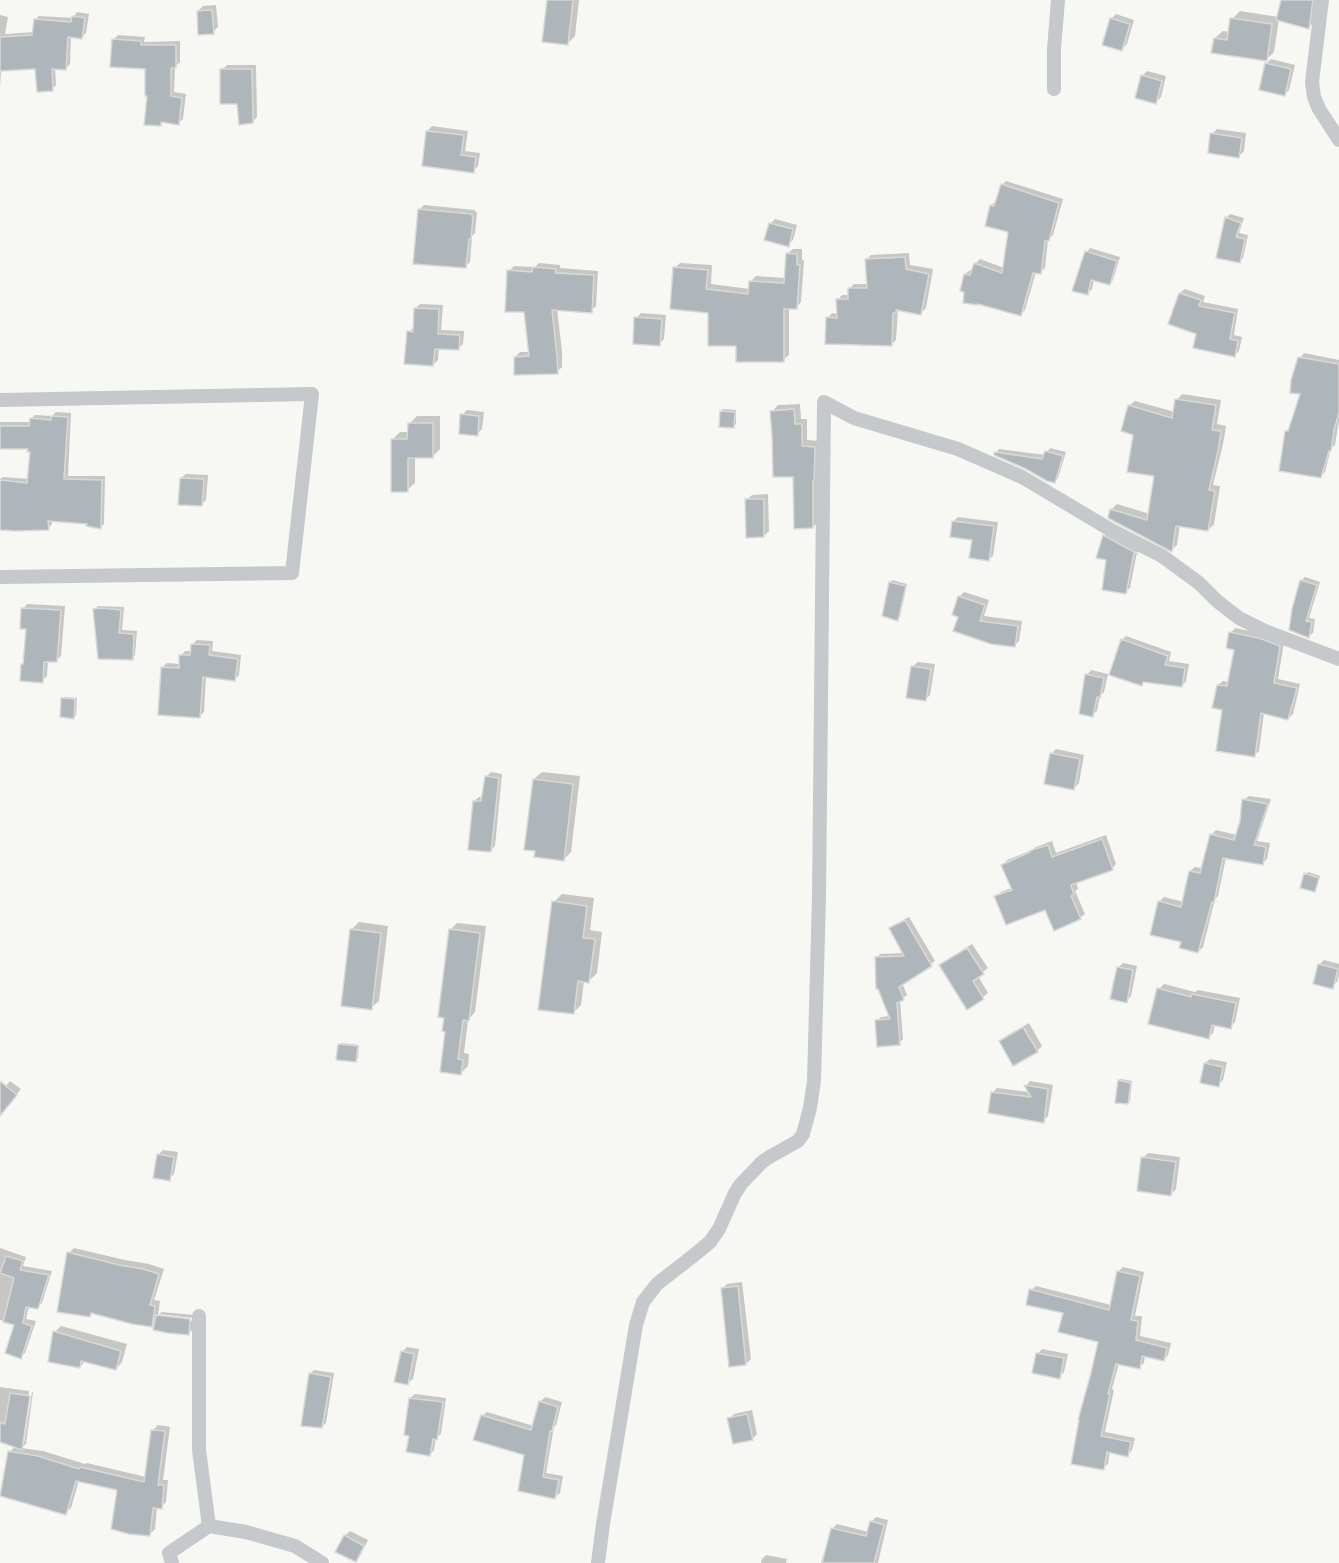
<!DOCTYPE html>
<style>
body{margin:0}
canvas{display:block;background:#f7f7f4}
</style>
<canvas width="1339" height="1563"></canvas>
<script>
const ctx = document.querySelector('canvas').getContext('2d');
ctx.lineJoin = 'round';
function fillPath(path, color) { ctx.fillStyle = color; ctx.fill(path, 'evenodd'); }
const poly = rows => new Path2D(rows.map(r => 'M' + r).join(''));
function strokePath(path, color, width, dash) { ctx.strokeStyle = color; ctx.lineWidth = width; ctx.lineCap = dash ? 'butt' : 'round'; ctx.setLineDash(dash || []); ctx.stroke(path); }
fillPath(poly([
 [548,0,579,0,575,36,567,44],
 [1283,0,1316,0,1313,23,1309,27,1279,19,1274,52,1266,60,1215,38,1223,31,1230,32,1232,19,1240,11,1278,17],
 [216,5,218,27,213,32,198,11,203,6],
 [77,12,89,14,86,33,82,37,71,36,70,64,66,68,55,67,56,85,52,89,37,67,1,70,0,88,0,15,8,17,5,34,34,32,35,20,39,16,73,18],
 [1116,14,1134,20,1127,44,1122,49,1111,19],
 [118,35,145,37,144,42,180,41,180,62,175,67,174,92,186,94,183,119,178,123,164,121,160,125,148,94,146,68,113,40],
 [1271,59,1295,65,1289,90,1284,95,1266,64],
 [227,65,256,65,257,117,252,122,239,103,222,70],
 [1147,71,1166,76,1161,97,1156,102,1142,76],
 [432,126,468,131,465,151,480,153,478,166,473,171,427,131],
 [1217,129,1246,133,1244,151,1239,156,1212,134],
 [1006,181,1063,199,1053,235,1048,240,1045,268,1040,272,1036,272,1025,310,1021,314,965,274,970,270,973,271,976,263,980,259,1004,268,1009,231,991,206,995,202,1002,185],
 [424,205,475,210,475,212,477,212,475,233,472,236,470,262,465,267,419,210],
 [1230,214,1244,218,1239,233,1248,235,1243,258,1239,262,1226,218],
 [775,219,797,225,793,240,788,245,770,224],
 [1090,248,1120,257,1113,280,1110,284,1094,279,1092,289,1088,293,1087,252],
 [793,249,802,249,802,260,804,261,801,302,796,308,789,308,789,355,783,360,737,344,675,268,680,263,712,265,711,284,750,289,750,282,756,276,786,278,787,254],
 [909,253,910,265,933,269,926,308,921,313,898,309,896,340,892,344,828,318,832,313,838,314,838,300,842,295,849,295,849,289,854,284,868,284,866,260,871,255],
 [539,263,560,265,560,268,598,271,596,306,591,311,557,309,562,351,562,367,557,372,515,357,520,352,530,352,525,311,509,271,514,266,535,267],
 [1185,289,1205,296,1203,302,1238,309,1234,335,1242,337,1239,351,1235,355,1198,333,1180,293],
 [420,304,443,305,441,330,464,331,463,344,458,348,439,347,438,360,433,365,409,332,414,327,416,308],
 [641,313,666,315,664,339,659,344,636,318],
 [1304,353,1339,360,1339,420,1335,445,1331,448,1325,472,1321,476,1286,431,1290,427,1301,393,1300,358],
 [1182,394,1221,400,1217,424,1226,426,1223,444,1213,485,1220,486,1214,524,1208,530,1180,525,1177,545,1172,550,1111,510,1117,504,1150,514,1156,475,1134,433,1129,406,1135,401,1175,412,1177,400],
 [800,404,801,419,807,419,807,440,820,441,819,521,813,527,772,412,778,405],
 [723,409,736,410,736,424,734,426,721,411],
 [467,410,484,412,482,429,477,434,462,415],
 [56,412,71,413,68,476,105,476,104,524,100,528,88,523,52,520,52,524,48,528,0,529,0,479,3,477,29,479,31,451,29,448,0,448,0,422,31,422,31,419,35,415,52,416],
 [417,416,440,416,440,449,432,457,415,457,415,483,407,490,392,440,400,432,409,432,409,424],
 [1050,448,1066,452,1058,478,1054,482,996,453,999,449,1045,455],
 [186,474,208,475,206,500,201,505,181,478],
 [768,494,769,531,764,536,747,500,752,495],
 [958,517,998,522,993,556,988,560,973,539,954,521],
 [1108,532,1141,549,1137,552,1130,588,1125,592,1108,559,1104,536],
 [1305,577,1320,582,1309,618,1315,619,1313,633,1309,636,1290,629,1301,581],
 [892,580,907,584,900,617,897,619,890,583],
 [964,592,989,600,984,616,1022,621,1019,641,1014,646,960,616,959,597],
 [27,604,65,606,61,656,56,661,48,660,47,676,42,681,23,664,25,662,27,628,23,609],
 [98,606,124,607,122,630,137,631,135,655,132,658,95,609],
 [1235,628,1264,634,1284,642,1278,679,1300,684,1293,714,1288,719,1264,713,1259,751,1254,755,1224,708,1218,685,1223,681,1229,682,1236,649,1231,633],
 [1126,636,1171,652,1169,661,1189,664,1186,681,1182,686,1145,681,1141,685,1122,640],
 [197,640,213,641,212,651,241,655,239,675,235,679,206,676,204,712,200,716,162,667,167,663,180,664,181,656,185,651,192,651,193,644],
 [918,662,935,664,930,695,925,700,913,666],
 [1091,670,1108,674,1104,692,1100,696,1097,711,1092,715,1087,675],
 [64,697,77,698,76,715,74,717,62,699],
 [1056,749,1084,755,1079,783,1074,788,1051,754],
 [491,772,502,774,495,846,490,851,474,801,479,797,483,797,486,777],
 [542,772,580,776,571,852,564,859,534,779],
 [1249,796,1271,799,1257,841,1270,843,1267,859,1263,863,1226,857,1218,896,1215,899,1203,947,1198,952,1183,941,1159,902,1164,897,1184,902,1190,871,1195,867,1202,868,1212,834,1216,830,1237,835,1242,821,1244,800],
 [1106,835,1116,864,1112,869,1076,881,1078,889,1075,891,1085,914,1080,918,1046,908,996,897,1001,892,1012,888,1003,865,1007,860,1032,850,1036,847,1052,841,1056,853],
 [1308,872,1320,876,1316,889,1314,891,1306,874],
 [562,894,594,898,590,930,602,932,597,973,589,981,584,981,581,1005,573,1013,554,902],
 [909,917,935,961,902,983,907,995,900,1000,903,1039,899,1043,877,1021,881,1017,890,1016,876,958,880,954,904,953,891,929,894,925],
 [359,922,388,926,379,1001,371,1008,351,930],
 [457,923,486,926,475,1012,468,1020,464,1053,469,1054,468,1066,461,1073,447,1030,450,930],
 [972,944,988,968,978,976,988,993,968,1008,946,961],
 [1324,960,1339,964,1339,975,1337,982,1332,987,1319,965],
 [1123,963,1137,966,1131,996,1126,1001,1118,968],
 [1164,984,1195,992,1198,990,1240,998,1235,1022,1230,1027,1215,1024,1213,1033,1208,1038,1159,989],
 [1029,1023,1042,1046,1037,1051,1001,1041,1006,1036],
 [341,1043,359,1045,358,1058,356,1060,339,1045],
 [1210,1059,1227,1062,1223,1080,1218,1085,1205,1063],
 [1121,1079,1132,1081,1130,1101,1128,1103,1119,1081],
 [10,1081,21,1089,6,1108,0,1112,0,1093],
 [1030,1081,1053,1085,1048,1116,1043,1121,992,1093,997,1088,1029,1092,1026,1086],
 [163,1150,178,1152,174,1174,169,1179,158,1155],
 [1148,1153,1180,1157,1176,1189,1171,1194,1143,1158],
 [0,1248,26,1257,23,1266,52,1271,42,1303,37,1307,29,1306,26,1319,36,1321,25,1353,21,1357,16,1324,0,1320],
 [74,1248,125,1260,149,1264,164,1269,154,1300,160,1301,158,1316,159,1315,159,1317,193,1321,192,1330,188,1334,156,1321,152,1326,93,1312,90,1316,69,1253],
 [1123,1267,1144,1272,1135,1316,1142,1316,1140,1336,1171,1343,1168,1355,1164,1360,1145,1355,1144,1363,1139,1367,1119,1363,1112,1389,1114,1390,1105,1432,1135,1438,1132,1450,1128,1455,1110,1451,1108,1464,1103,1468,1072,1462,1100,1341,1065,1312,1031,1290,1036,1286,1111,1305,1118,1272],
 [742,1282,751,1359,746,1364,722,1289,727,1284],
 [162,1312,194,1315,193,1318,159,1314],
 [61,1326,127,1344,122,1362,116,1369,86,1360,80,1367,55,1332],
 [407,1347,419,1349,413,1379,408,1383,402,1352],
 [1042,1349,1068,1354,1064,1372,1059,1377,1037,1354],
 [314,1370,334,1373,326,1423,321,1427,310,1374],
 [0,1387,29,1391,21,1444,24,1444,32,1392,33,1392,26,1444,21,1448,43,1451,85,1464,87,1463,146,1477,153,1430,158,1425,170,1427,163,1480,168,1480,166,1502,161,1507,157,1507,155,1529,150,1534,118,1489,79,1480,71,1508,65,1513,9,1452,16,1446,0,1440],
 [415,1394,446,1398,441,1434,436,1438,434,1450,430,1455,411,1434,410,1398],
 [545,1397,562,1402,556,1425,554,1427,546,1473,563,1476,560,1493,555,1497,526,1454,482,1416,487,1412,534,1426,540,1402],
 [752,1410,757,1434,752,1439,729,1419,734,1414],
 [876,1517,888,1520,878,1563,821,1563,823,1555,827,1551,832,1529,837,1524,869,1532,871,1522],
 [350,1531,368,1540,360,1556,356,1560,345,1536],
 [766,1555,787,1559,786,1563,761,1563,762,1559]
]), '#0003');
const building = poly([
 [547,0,573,0,568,45,542,42,547,0],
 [1281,0,1313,0,1309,29,1276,20,1281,0],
 [212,10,214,34,198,35,197,11,212,10],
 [72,16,85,18,82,39,68,37,66,70,52,69,53,91,37,92,35,69,0,71,0,37,32,35,34,19,71,22,72,16],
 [1110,18,1130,24,1122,51,1102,45,1110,18],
 [1230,18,1272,24,1267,61,1211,53,1214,38,1227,40,1230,18],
 [112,39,141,41,141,45,176,45,176,68,171,68,171,96,182,98,179,125,161,122,161,126,144,125,147,96,145,96,145,69,110,67,112,39],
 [1265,63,1291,69,1285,96,1259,90,1265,63],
 [220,69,252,69,253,123,239,125,237,104,220,104,220,69],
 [1141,75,1162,81,1156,104,1135,98,1141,75],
 [426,131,464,135,461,155,476,157,474,173,422,166,426,131],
 [1210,133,1242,138,1239,158,1208,153,1210,133],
 [1001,184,1059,203,1049,241,1045,241,1041,274,1033,273,1021,316,978,304,978,305,963,303,964,292,960,291,964,274,970,275,974,263,1002,273,1008,232,985,226,990,205,994,206,1001,184],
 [418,209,472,214,472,216,473,216,471,239,469,239,466,268,413,264,418,209],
 [1225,217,1241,223,1236,237,1245,239,1240,263,1216,258,1225,217],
 [769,223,793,229,789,247,764,240,769,223],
 [1085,251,1117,261,1110,285,1091,280,1088,295,1072,291,1085,251],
 [786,253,797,254,797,265,800,265,797,309,784,309,784,362,736,362,736,346,708,346,708,313,670,309,673,267,708,270,706,289,748,294,749,281,784,283,786,253],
 [905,257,906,269,929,274,921,315,896,310,896,313,893,313,892,346,825,344,826,317,837,318,836,299,848,299,848,288,867,288,865,259,905,257],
 [533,267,556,269,555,273,594,275,592,313,552,310,557,356,558,374,514,375,514,357,529,356,524,312,505,312,507,270,532,272,533,267],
 [1179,293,1201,300,1199,306,1235,313,1230,339,1238,341,1235,357,1193,348,1196,334,1168,324,1179,293],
 [414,308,439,309,438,334,460,335,459,350,435,349,433,366,404,364,407,331,413,332,414,308],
 [634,317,662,319,660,346,633,344,634,317],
 [1298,357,1339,364,1339,413,1334,430,1331,451,1329,451,1321,478,1279,471,1285,431,1288,431,1300,394,1290,393,1291,380,1298,357],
 [1175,399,1216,405,1212,430,1221,431,1218,451,1209,490,1215,491,1208,531,1176,526,1172,552,1108,518,1110,509,1147,520,1154,476,1127,472,1133,435,1121,431,1128,405,1172,418,1175,399],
 [794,409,795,424,802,424,802,446,815,447,814,481,813,481,813,528,794,529,793,477,773,477,772,435,770,411,794,409],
 [720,411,735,412,734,428,719,427,720,411],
 [460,414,479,416,478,436,459,434,460,414],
 [51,416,68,417,64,479,102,480,101,529,86,526,87,524,48,521,49,530,16,531,0,530,0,480,27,483,30,452,27,452,28,449,0,449,0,426,29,426,30,418,51,420,51,416],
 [408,423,433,423,433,458,408,458,408,492,391,492,391,439,407,439,408,423],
 [1045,451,1063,456,1055,483,1047,481,1026,469,994,455,994,452,1042,459,1045,451],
 [180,478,204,479,202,506,178,505,180,478],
 [745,499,764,499,764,537,746,538,745,499],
 [952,521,994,526,989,561,969,558,972,540,950,537,952,521],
 [1103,535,1138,554,1134,553,1126,594,1102,590,1106,560,1096,558,1103,535],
 [1300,580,1317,585,1306,621,1312,622,1309,638,1289,630,1292,609,1300,580],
 [889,582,906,586,898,621,882,616,889,582],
 [958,596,985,605,980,621,1018,626,1015,647,991,644,953,631,958,617,952,615,958,596],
 [21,608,61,610,57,662,44,662,43,683,20,681,21,664,23,664,26,629,20,629,21,608],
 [101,608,121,610,119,633,134,634,133,660,98,659,93,609,101,608],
 [1229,632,1259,638,1280,646,1274,683,1297,688,1288,720,1261,713,1255,757,1216,751,1222,710,1212,708,1217,685,1227,686,1234,650,1226,648,1229,632],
 [1121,639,1168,656,1165,665,1185,668,1182,687,1143,682,1142,686,1109,675,1121,639],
 [191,644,210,645,209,655,238,659,235,681,203,677,200,718,158,715,161,667,179,668,179,655,190,655,191,644],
 [911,666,931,669,926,701,906,698,911,666],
 [1085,674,1104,678,1100,698,1097,697,1093,717,1079,714,1085,674],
 [61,698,75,699,74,719,60,717,61,698],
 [1050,753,1080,759,1074,790,1044,784,1050,753],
 [485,776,499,778,491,852,468,850,473,801,481,801,485,776],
 [533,779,573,784,564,861,534,857,535,851,524,850,533,779],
 [1242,799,1268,804,1254,845,1266,847,1263,865,1223,858,1214,903,1212,902,1198,953,1179,948,1181,942,1150,935,1158,901,1181,907,1189,871,1200,873,1210,834,1234,840,1240,821,1242,799],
 [1102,839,1113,870,1071,885,1074,895,1071,896,1081,919,1054,931,1045,910,1006,925,994,896,1012,890,1001,865,1030,852,1029,851,1048,845,1052,857,1102,839],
 [1304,873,1319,878,1315,892,1300,888,1304,873],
 [552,901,587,906,583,938,595,939,589,983,578,981,574,1014,538,1010,552,901],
 [905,920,932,966,899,987,904,1000,897,1003,900,1045,877,1047,875,1020,890,1019,878,989,876,989,875,957,904,956,889,928,905,920],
 [350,929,381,933,372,1010,341,1006,350,929],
 [449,929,480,933,469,1021,463,1020,458,1059,463,1060,461,1075,440,1072,445,1032,442,1031,444,1018,438,1017,449,929],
 [967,948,984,974,973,981,984,999,967,1010,939,965,967,948],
 [1318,964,1338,969,1333,989,1313,984,1318,964],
 [1117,967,1133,970,1127,1003,1110,999,1117,967],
 [1157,988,1191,997,1192,994,1236,1003,1231,1029,1212,1025,1209,1039,1148,1024,1157,988],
 [1023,1027,1038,1052,1013,1066,999,1041,1023,1027],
 [338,1044,358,1046,356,1062,336,1060,338,1044],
 [1204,1063,1223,1067,1219,1087,1200,1083,1204,1063],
 [1118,1080,1131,1083,1128,1104,1115,1103,1118,1080],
 [0,1081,17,1095,0,1116,0,1081],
 [1024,1085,1048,1089,1044,1123,988,1113,991,1092,1031,1097,1024,1085],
 [157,1154,174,1157,170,1181,153,1178,157,1154],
 [1141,1157,1176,1162,1171,1196,1137,1191,1141,1157],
 [67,1252,119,1265,143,1269,159,1274,150,1305,155,1306,152,1327,132,1324,91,1313,90,1317,57,1312,67,1252],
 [6,1256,23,1261,20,1270,49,1275,38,1309,26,1307,23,1323,32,1326,21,1359,5,1353,14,1325,3,1322,14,1278,0,1273,6,1256],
 [1117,1271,1140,1276,1131,1320,1138,1321,1136,1340,1167,1348,1164,1361,1142,1356,1140,1369,1116,1364,1108,1394,1110,1394,1101,1436,1131,1442,1128,1457,1107,1452,1104,1470,1071,1464,1079,1420,1078,1420,1091,1373,1098,1342,1058,1332,1063,1313,1026,1305,1029,1289,1109,1310,1117,1271],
 [738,1286,746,1365,729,1367,721,1288,738,1286],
 [156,1315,190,1319,189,1335,168,1333,153,1330,156,1315],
 [53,1331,121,1351,116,1370,81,1361,80,1368,48,1362,53,1331],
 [401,1351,414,1354,408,1385,394,1382,401,1351],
 [1036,1353,1064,1358,1060,1379,1032,1373,1036,1353],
 [309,1373,331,1377,322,1428,301,1426,309,1373],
 [10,1393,30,1396,22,1450,0,1442,0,1422,5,1424,10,1393],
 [409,1398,443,1402,437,1440,433,1439,430,1456,406,1452,409,1436,404,1435,409,1398],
 [539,1401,558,1407,552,1431,550,1431,543,1477,559,1480,555,1499,518,1491,524,1455,473,1440,481,1415,531,1430,539,1401],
 [747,1414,753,1440,733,1444,727,1418,747,1414],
 [151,1430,165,1431,158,1485,164,1485,162,1509,153,1508,150,1536,129,1534,111,1529,117,1490,76,1481,66,1515,0,1496,8,1451,38,1456,79,1469,80,1467,144,1482,151,1430],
 [870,1521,884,1525,874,1563,822,1563,831,1528,866,1536,870,1521],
 [344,1535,364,1546,356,1562,335,1552,344,1535]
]);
fillPath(building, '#aeb5bb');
strokePath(building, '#d9d9d7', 1.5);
strokePath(poly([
 [1322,0,1312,82,1314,97,1319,109,1339,140],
 [1054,89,1054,49,1058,0],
 [0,400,312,394,292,573,0,577],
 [824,402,854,418,958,449,1022,477,1111,530,1162,556,1199,583,1217,601,1239,618,1265,631,1339,659],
 [199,1316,199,1450,209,1526,246,1532,295,1546,322,1563],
 [172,1563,169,1553,209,1526],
 [598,1563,603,1524,636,1325,643,1302,657,1284,693,1256,710,1242,719,1229,735,1193,741,1184,762,1162,771,1156,798,1141,803,1134,810,1108,814,1081,819,897,824,402]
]), '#c5c9cc', 14);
</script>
